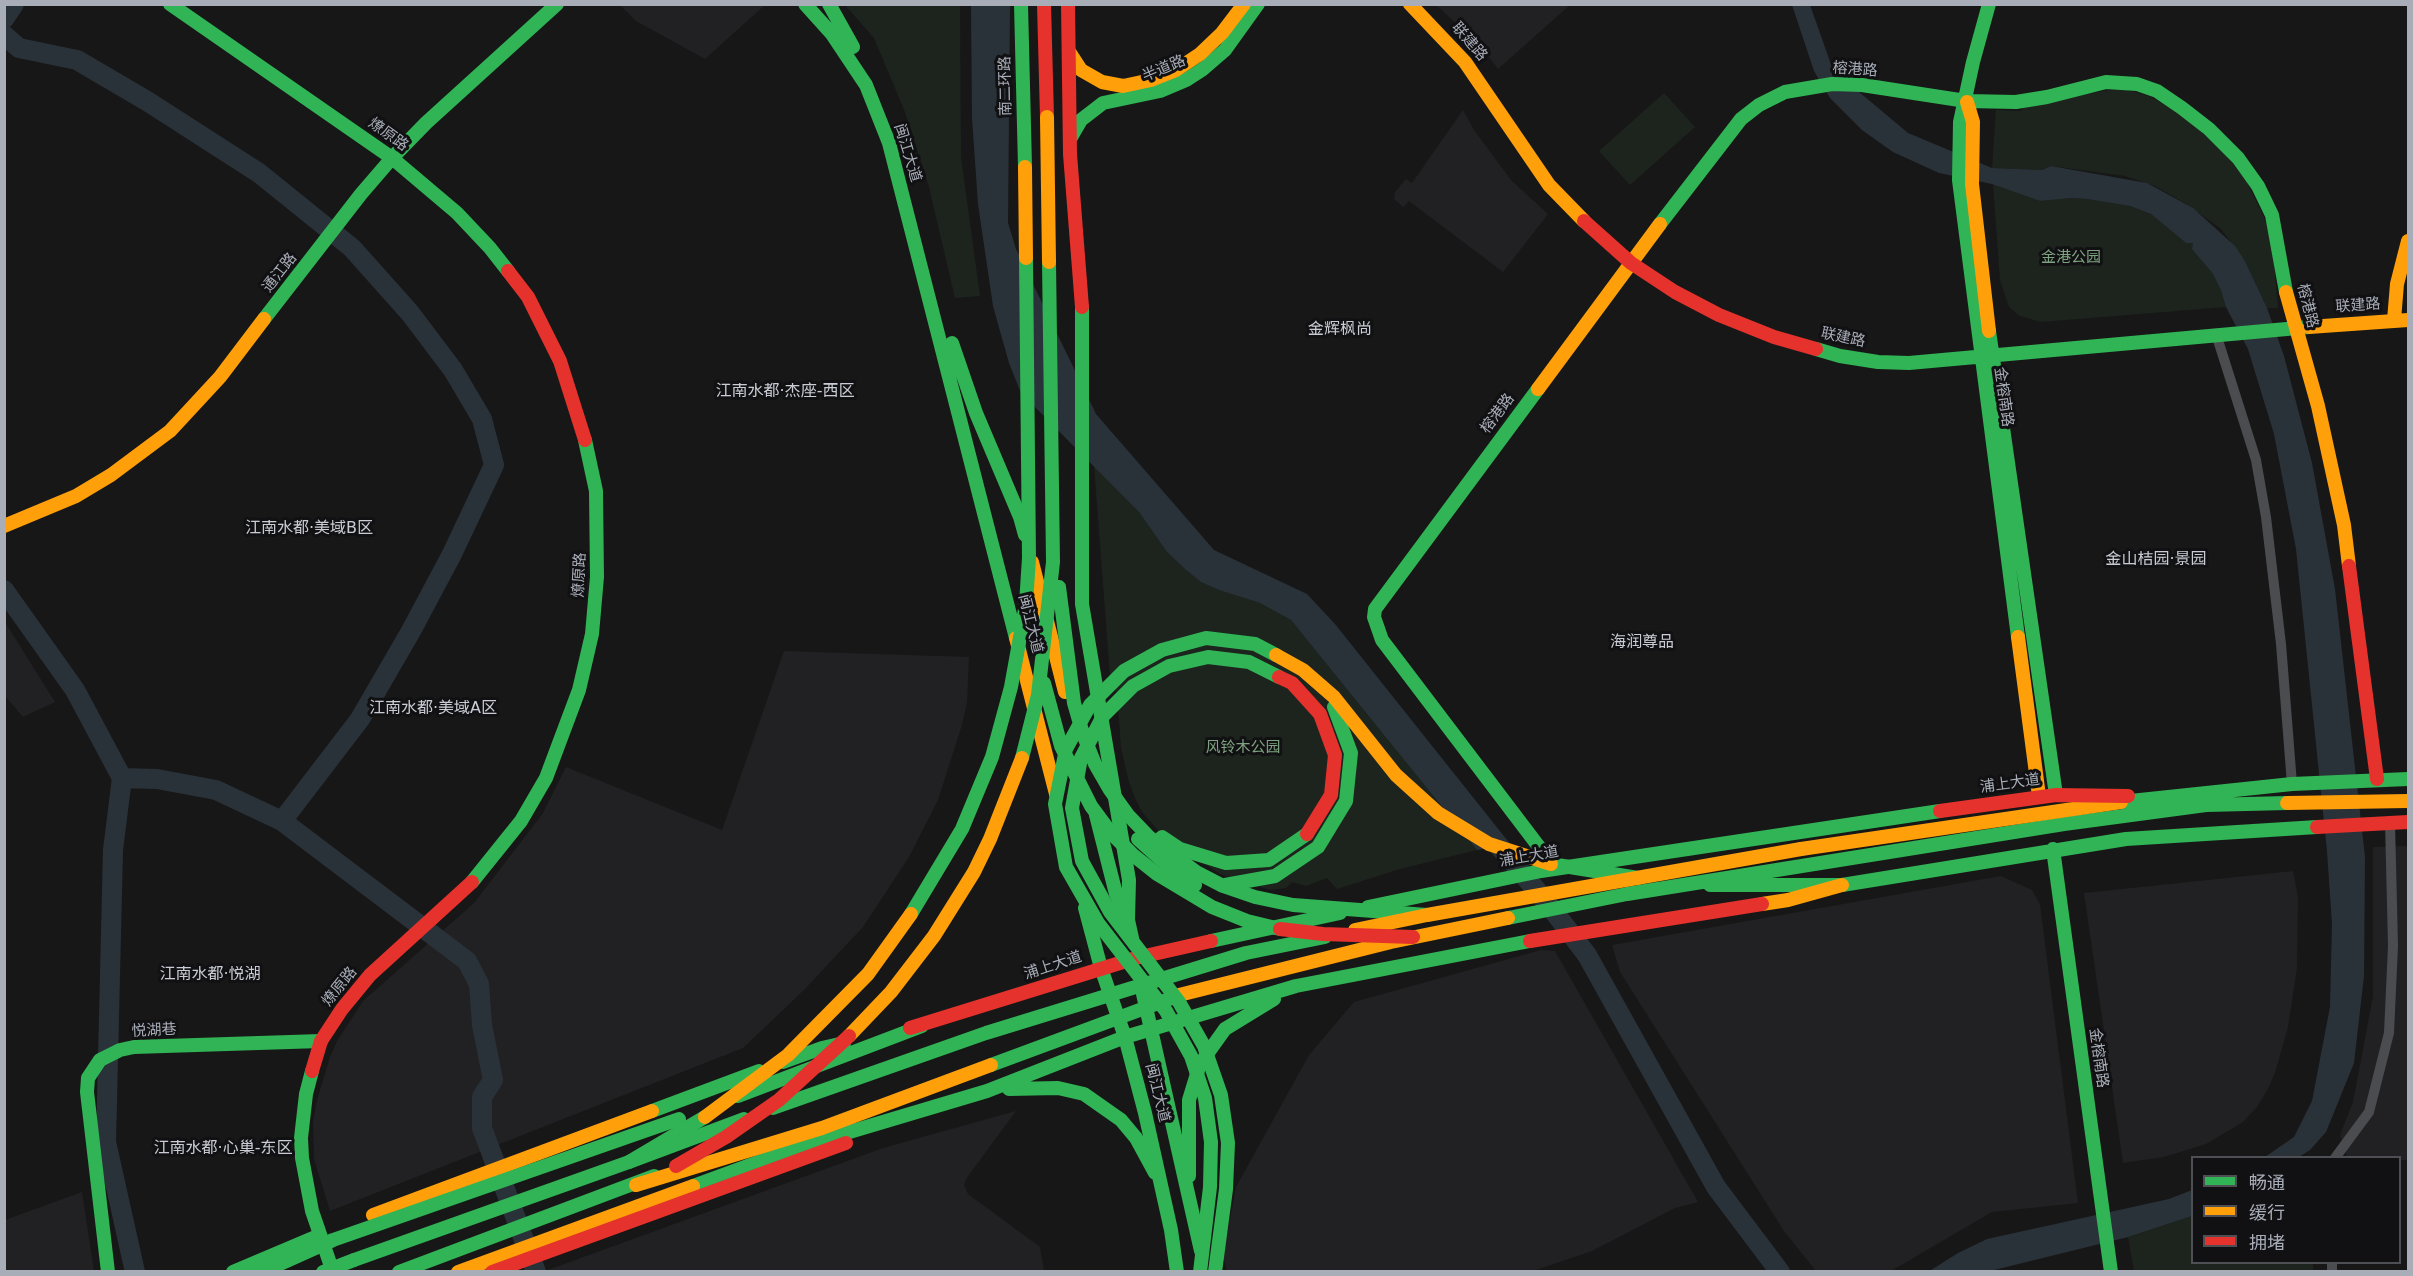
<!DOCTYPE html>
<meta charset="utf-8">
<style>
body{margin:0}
#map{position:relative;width:2413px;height:1276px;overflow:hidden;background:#171717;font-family:"DejaVu Sans","Noto Sans SC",sans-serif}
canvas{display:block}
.frame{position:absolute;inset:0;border:6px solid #a8adb8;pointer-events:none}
.legend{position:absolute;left:2191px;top:1156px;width:210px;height:108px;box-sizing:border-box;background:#111113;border:2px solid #4d4f55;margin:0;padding:8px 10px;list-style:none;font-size:18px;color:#a8adb8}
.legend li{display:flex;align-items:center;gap:12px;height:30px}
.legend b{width:30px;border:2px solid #4d4f55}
</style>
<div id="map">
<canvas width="2413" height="1276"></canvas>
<div class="frame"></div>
<ul class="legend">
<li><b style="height:8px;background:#30b455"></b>畅通</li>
<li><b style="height:8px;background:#ff9f0a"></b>缓行</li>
<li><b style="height:8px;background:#e5322d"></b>拥堵</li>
</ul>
</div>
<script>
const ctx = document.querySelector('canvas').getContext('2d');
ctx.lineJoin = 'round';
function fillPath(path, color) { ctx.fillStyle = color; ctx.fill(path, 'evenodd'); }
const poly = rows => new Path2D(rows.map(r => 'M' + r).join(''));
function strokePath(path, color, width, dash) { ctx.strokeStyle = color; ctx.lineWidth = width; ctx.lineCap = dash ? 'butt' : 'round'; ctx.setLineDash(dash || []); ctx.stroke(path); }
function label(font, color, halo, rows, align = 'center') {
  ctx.font = font + ' "DejaVu Sans","Noto Sans SC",sans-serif'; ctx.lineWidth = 6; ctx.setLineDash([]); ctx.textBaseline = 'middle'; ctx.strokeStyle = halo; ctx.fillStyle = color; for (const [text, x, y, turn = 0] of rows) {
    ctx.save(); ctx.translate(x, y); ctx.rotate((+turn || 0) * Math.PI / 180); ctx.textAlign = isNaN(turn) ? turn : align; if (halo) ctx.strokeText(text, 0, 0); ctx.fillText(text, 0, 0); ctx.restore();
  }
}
fillPath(poly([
 [620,5,765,5,705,59,636,21],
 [1436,5,1570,5,1498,69,1479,44],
 [1463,110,1474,130,1511,180,1548,214,1503,272,1409,201,1403,207,1394,199,1395,192,1406,179,1412,183],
 [5,622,55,702,23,717,5,696],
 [784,651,969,657,967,702,962,725,938,800,909,857,863,927,804,990,743,1048,330,1211,314,1159,313,1122,317,1100,330,1057,337,1041,363,1001,474,903,543,813,566,767,722,830],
 [2408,846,2408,1160,2400,1160,2400,1158,2347,1157,2340,1135,2353,1102,2373,996,2373,847],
 [2293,871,2298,897,2297,968,2288,1027,2275,1073,2268,1089,2257,1107,2243,1122,2206,1144,2164,1157,2123,1163,2084,893],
 [2001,876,2032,890,2040,904,2078,1203,1992,1212,1891,1271,1816,1271,1784,1231,1620,972,1612,945],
 [1541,950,1555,951,1698,1202,1675,1208,1592,1251,1533,1271,1227,1272,1223,1256,1236,1187,1309,1055,1354,1002],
 [1016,1111,966,1179,964,1185,968,1194,1040,1247,1044,1271,545,1271,883,1148],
 [82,1192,94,1271,5,1271,5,1220]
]), '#212123');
fillPath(poly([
 [845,5,960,5,961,157,980,296,955,298,929,187,905,112,874,38],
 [2121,88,2149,96,2181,114,2224,152,2247,182,2263,215,2272,239,2278,308,2267,308,2245,261,2221,229,2185,203,2155,186,2125,176,2051,166,2042,170,1992,168,1996,110,2022,111,2024,105],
 [1664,93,1695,127,1630,185,1599,151],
 [1993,184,2040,201,2072,198,2087,199,2130,206,2151,214,2186,243,2194,243,2192,249,2213,274,2221,289,2226,307,2041,322,2020,316,2009,307,2000,280],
 [1094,465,1139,512,1167,552,1186,570,1201,582,1219,590,1260,603,1291,620,1477,850,1400,869,1337,889,1327,878,1306,886,1292,882,1286,888,1270,890,1220,874,1161,834,1142,812,1135,798,1129,782,1121,748,1117,691,1111,689],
 [2192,1216,2192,1262,2313,1263,2313,1271,2134,1271,2128,1237]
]), '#1d241e');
fillPath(poly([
 [971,5,1010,5,1008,223,1016,249,1096,414,1214,550,1307,594,1335,624,1511,845,1477,850,1291,620,1260,603,1219,590,1201,582,1186,570,1167,552,1139,512,1021,393,1009,363,993,306,978,204,972,118],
 [1792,5,1810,5,1833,70,1908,133,1992,168,2042,170,2051,166,2147,183,2193,208,2235,246,2245,261,2267,308,2284,356,2312,463,2335,589,2365,857,2364,976,2354,1063,2326,1132,2310,1150,2299,1157,2265,1157,2294,1137,2312,1101,2330,1007,2332,924,2327,851,2296,549,2274,434,2248,349,2226,307,2221,290,2213,274,2192,249,2193,243,2186,243,2151,214,2130,206,2087,199,2072,198,2040,201,1992,184,1939,173,1893,152,1862,130,1830,98,1814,71],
 [2192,1190,2192,1216,2128,1237,1990,1271,1928,1272,1958,1253,1987,1239,2169,1199]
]), '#2a3239');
strokePath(poly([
 [4,19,14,4],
 [4,35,19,48,77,60,147,101,259,173,352,248,410,313,453,370,482,419,494,465,452,554,411,631,360,719,282,821],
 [4,590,75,690,122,778,113,850,106,1142,135,1272],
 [122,778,157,779,216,790,282,821,467,961,479,984,482,1025,493,1080,482,1097,482,1128,536,1272],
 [1498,845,1549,905,1587,955,1716,1187,1780,1272]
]), '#2a3239', 20);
strokePath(poly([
 [2216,334,2256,460,2266,517,2281,644,2292,784],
 [2335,1158,2369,1112,2389,1033,2393,946,2390,822],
 [2332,1272,2332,1262]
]), '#4b4c50', 10);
strokePath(poly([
 [170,4,392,158,457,213,490,248,508,271],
 [805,4,832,34,866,85,889,143,1016,638],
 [829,4,853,47],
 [1021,4,1025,167],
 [1989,4,1973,62,1960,122,1959,180,2018,637],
 [1070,139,1081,120,1103,103,1160,91,1186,80,1203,69,1225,50,1258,4],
 [1660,224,1741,119,1759,105,1785,92,1832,84,1862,85,1966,101,2016,102,2047,97,2106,82,2137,84,2157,91,2182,108,2209,129,2238,158,2258,186,2272,215,2286,292],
 [1082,307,1082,604,1129,880,1128,920],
 [264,319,361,194,392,158,426,123,557,4],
 [1989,331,2056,795],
 [952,343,976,413,1020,517,1025,535],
 [1816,349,1840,356,1878,362,1909,363,2309,327],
 [1538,389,1375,609,1374,617,1382,640,1555,868],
 [2121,802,2292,784,2408,779],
 [1096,815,1116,894,1128,920,1132,938],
 [1162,837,1180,849,1226,863,1269,860,1307,834],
 [1138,839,1177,874,1195,885],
 [2053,849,2111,1272],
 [472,882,521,821,546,778,579,690,592,634,597,577,596,491,585,440],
 [1710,885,1842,885,2126,839,2317,827],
 [1368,907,1541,871,1940,811],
 [1085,908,1101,968,1125,1037,1145,1113,1171,1230,1177,1272],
 [1508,918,1627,894,2064,824,2206,805,2287,803],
 [1211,941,1340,913],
 [1143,994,1201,1251],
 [783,1062,822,1048,844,1043],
 [312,1071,306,1094,301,1138,302,1158,312,1211,333,1272],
 [1009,1089,1058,1088,1084,1094,1121,1120,1136,1138,1155,1173],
 [987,1091,1125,1037,1296,986,1530,941],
 [738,1096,922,1026],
 [652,1111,759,1071],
 [1189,1176,1189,1100,1200,1064,1225,1029,1274,999],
 [693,1186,799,1147,987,1091],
 [354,1260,629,1162,705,1117],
 [108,1272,87,1092,88,1078,100,1060,120,1050,134,1047,321,1041],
 [233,1272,318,1236],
 [399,1272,654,1176]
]), '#30b455', 14);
strokePath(poly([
 [1410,4,1465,62,1549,185,1584,221],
 [1070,53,1081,70,1102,82,1123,86,1151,80,1176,70,1200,54,1222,33,1244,4],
 [1967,102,1973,122,1972,184,1989,331],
 [2286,292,2318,406,2344,525,2349,566],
 [2394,320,2397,284,2408,241],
 [2309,327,2408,320],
 [1538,389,1660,224],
 [4,526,76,496,111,475,170,431,220,377,264,319],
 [1032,562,1065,692],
 [2018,637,2039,796],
 [1016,638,1056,794],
 [2287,803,2408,801],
 [1801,849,2121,802],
 [1762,904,1788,900,1842,885],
 [1179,995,1391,942,1508,918],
 [373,1215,652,1111],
 [458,1272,693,1186]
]), '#ff9f0a', 14);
strokePath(poly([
 [1044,4,1047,117],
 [1068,4,1070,154,1082,307],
 [1584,221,1631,263,1675,292,1719,315,1774,337,1816,349],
 [508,271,528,297,560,361,585,440],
 [2349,566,2377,779],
 [1940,811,2056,795,2128,796],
 [2317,827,2408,822],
 [1530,941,1762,904],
 [910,1028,1136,958,1211,941],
 [312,1071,321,1041,342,1009,370,975,472,882],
 [492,1272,846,1143]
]), '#e5322d', 14);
strokePath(poly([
 [1059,587,1074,703,1083,734,1095,764,1110,790,1128,815,1150,838,1196,872,1223,886,1255,897,1293,905,1427,915],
 [1044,683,1061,746,1091,806,1111,833,1133,855,1157,874,1212,907,1247,921,1280,929],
 [1022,758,1038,695,1053,562,1049,262],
 [1551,864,1638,878],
 [1225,885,1275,876,1318,847,1346,801,1351,753,1334,707],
 [911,914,962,829,992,757,1011,687,1026,604,1029,558,1026,258],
 [991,1065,1172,998],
 [773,1108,986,1033,1246,953,1325,937],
 [629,1162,744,1119],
 [262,1272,333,1240,679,1119],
 [323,1272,354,1260],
 [1200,1272,1210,1187,1211,1142,1205,1098,1191,1056,1166,1011,1098,923,1066,867,1055,804,1066,749,1090,705,1124,671,1162,650,1206,638,1255,644,1276,655],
 [1215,1272,1226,1189,1228,1143,1221,1095,1204,1046,1179,1002,1110,912,1082,861,1072,808,1081,758,1103,716,1133,686,1169,666,1208,657,1249,662,1279,677]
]), '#30b455', 14);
strokePath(poly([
 [1047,117,1049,262],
 [1025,167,1026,258],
 [1276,655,1303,670,1334,697,1396,775,1438,813,1489,844,1551,864],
 [1355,930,1427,915,1801,849],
 [849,1036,891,992,934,936,974,872,990,839,1022,758],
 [705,1117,788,1055,868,974,911,914],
 [636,1185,822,1128,991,1065]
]), '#ff9f0a', 14);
strokePath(poly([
 [1279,677,1292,683,1320,714,1335,755,1331,795,1307,834],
 [1280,929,1323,934,1413,937],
 [676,1166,726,1137,779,1100,849,1036]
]), '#e5322d', 14);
label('15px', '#a8adb8', '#111113', [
 ["联建路",1469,42,49],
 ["半道路",1164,69,-23],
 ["榕港路",1855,70,4],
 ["南二环路",1006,86,-91],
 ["燎原路",388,135,36],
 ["闽江大道",907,153,73],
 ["通江路",280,273,-52],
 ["榕港路",2307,306,76],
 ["联建路",2358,306,-4],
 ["联建路",1843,338,12],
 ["金榕南路",2003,397,82],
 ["榕港路",1498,414,-53],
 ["燎原路",580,575,-87],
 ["闽江大道",1030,624,76],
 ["浦上大道",2010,784,-8],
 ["浦上大道",1529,857,-10],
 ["浦上大道",1053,966,-18],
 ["燎原路",340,987,-51],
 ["悦湖巷",154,1031,-3],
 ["金榕南路",2098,1058,82],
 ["闽江大道",1157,1093,76]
]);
label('15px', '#7fa381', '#111113', [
 ["金港公园",2071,258],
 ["风铃木公园",1243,748]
]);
label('16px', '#c9ccd4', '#111113', [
 ["金辉枫尚",1340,330],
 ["江南水都·杰座-西区",785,392],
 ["江南水都·美域B区",309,529],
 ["金山桔园·景园",2156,560],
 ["海润尊品",1642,643],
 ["江南水都·美域A区",433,709],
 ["江南水都·悦湖",210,975],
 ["江南水都·心巢-东区",223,1149]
]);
</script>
